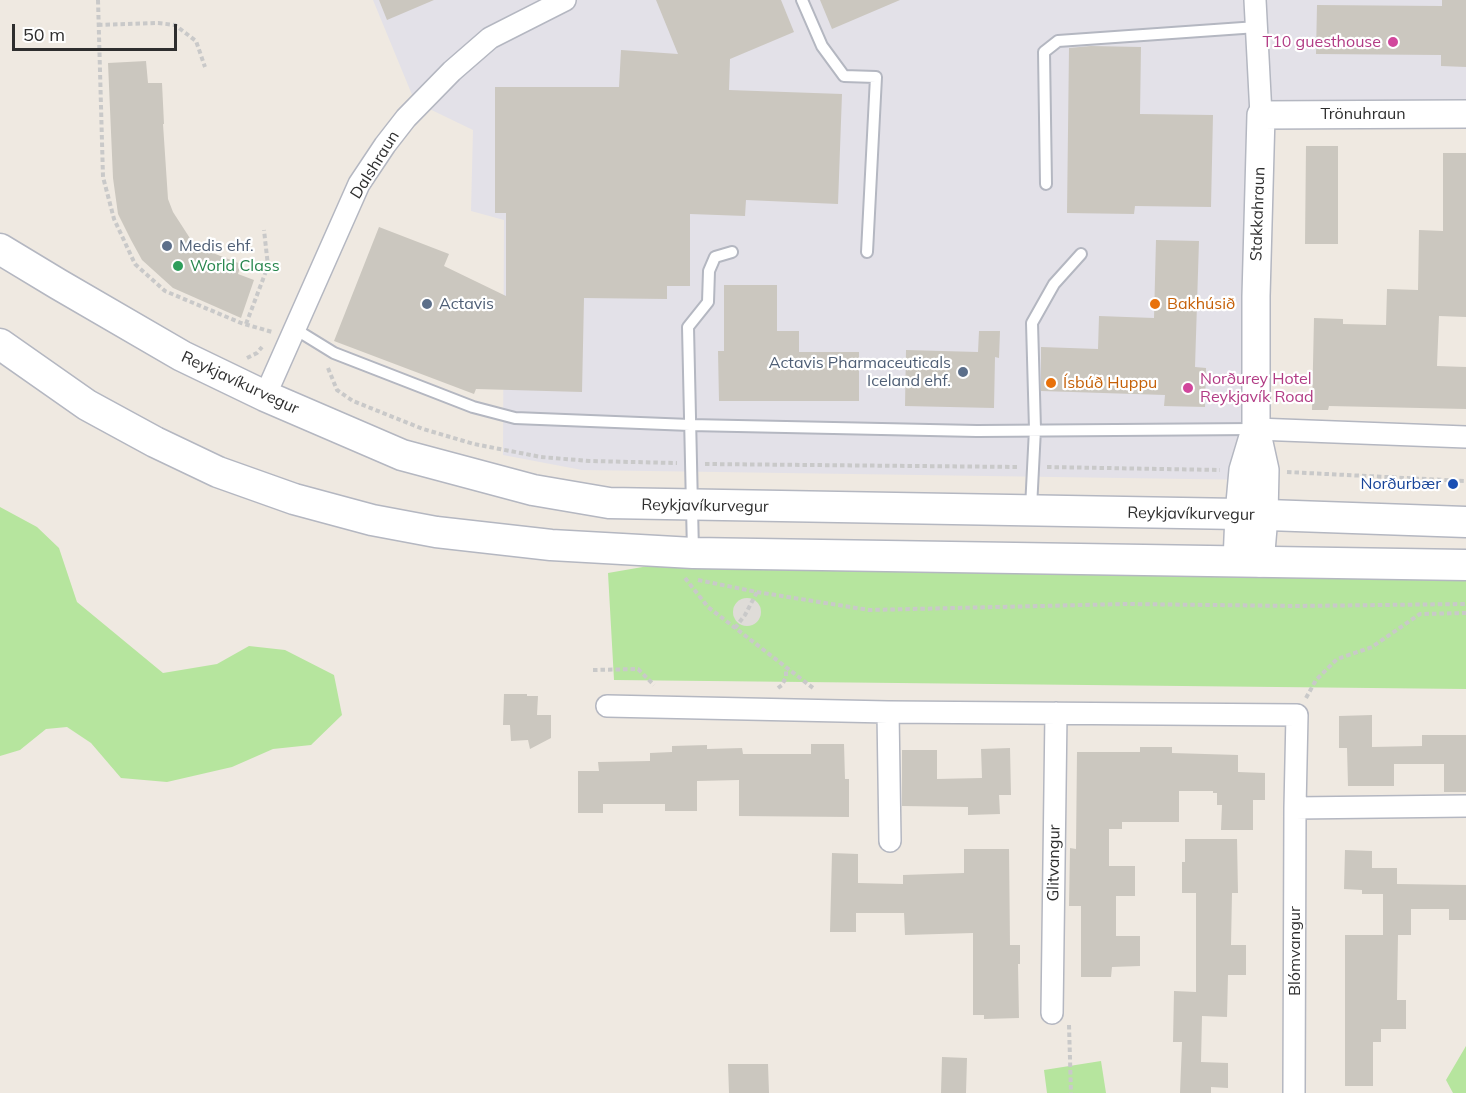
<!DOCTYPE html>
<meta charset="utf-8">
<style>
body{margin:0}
#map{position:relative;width:1466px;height:1093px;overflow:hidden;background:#efe9e1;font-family:Mulish,sans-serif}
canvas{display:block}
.scale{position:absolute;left:12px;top:24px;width:165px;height:27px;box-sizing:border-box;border:3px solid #2e2e2e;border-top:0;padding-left:8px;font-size:18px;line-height:21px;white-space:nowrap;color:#2e2e2e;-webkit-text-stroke:4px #fff;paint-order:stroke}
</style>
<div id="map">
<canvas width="1466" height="1093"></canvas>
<div class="scale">50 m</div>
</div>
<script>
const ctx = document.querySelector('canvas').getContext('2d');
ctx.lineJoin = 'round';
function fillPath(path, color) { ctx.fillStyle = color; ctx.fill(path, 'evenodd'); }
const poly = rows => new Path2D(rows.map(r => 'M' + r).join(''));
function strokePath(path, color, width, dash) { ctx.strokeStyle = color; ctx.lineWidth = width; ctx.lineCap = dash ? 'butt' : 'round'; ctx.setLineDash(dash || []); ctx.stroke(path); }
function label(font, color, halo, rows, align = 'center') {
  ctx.font = font + ' Mulish,sans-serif'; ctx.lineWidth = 4.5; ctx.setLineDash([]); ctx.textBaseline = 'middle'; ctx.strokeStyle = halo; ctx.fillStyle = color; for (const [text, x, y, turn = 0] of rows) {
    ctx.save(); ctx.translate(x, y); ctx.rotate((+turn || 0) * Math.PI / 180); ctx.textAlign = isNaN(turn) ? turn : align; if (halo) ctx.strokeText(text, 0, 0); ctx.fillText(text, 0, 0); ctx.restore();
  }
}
fillPath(poly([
 [373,0,1466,0,1466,111,1264,111,1257,480,582,470,503,455,504,220,471,211,473,130,415,102]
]), '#e3e1e8');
fillPath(poly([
 [0,507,37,527,59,548,77,602,163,673,217,664,249,646,285,650,334,675,342,715,311,745,273,749,232,767,167,782,121,778,91,743,67,727,46,729,20,750,0,756],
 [660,564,1466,580,1466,689,614,680,608,573],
 [1466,1046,1466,1093,1453,1093,1446,1080],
 [1101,1061,1106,1093,1047,1093,1044,1070]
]), '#b6e59e');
fillPath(poly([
 '733 612a14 14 0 1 1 28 0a14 14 0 1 1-28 0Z'
]), '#dfdcd8');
fillPath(poly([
 [379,0,434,0,387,20],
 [656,0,781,0,794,32,730,59,729,90,842,94,838,204,746,200,745,216,690,214,690,286,667,286,667,299,584,298,582,392,476,389,474,394,334,341,379,227,449,254,444,266,506,296,506,213,495,213,495,87,619,87,621,50,678,54],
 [820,0,900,0,832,29],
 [1442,0,1466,0,1466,67,1441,66,1441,55,1316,54,1317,5,1442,6],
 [1091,46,1141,47,1140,114,1213,115,1211,207,1135,206,1134,214,1067,213,1069,48],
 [146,61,148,83,162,83,164,124,163,124,168,199,173,212,195,246,241,264,238,274,254,280,241,318,173,288,142,260,131,240,118,214,113,178,108,63],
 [1306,146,1338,146,1338,244,1305,244],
 [1443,153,1466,153,1466,317,1439,316,1437,366,1466,367,1466,409,1329,406,1328,410,1312,410,1314,318,1343,319,1343,324,1386,325,1387,289,1418,290,1419,230,1443,231],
 [1156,240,1199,241,1195,367,1206,368,1205,407,1164,406,1165,395,1041,391,1041,347,1098,349,1099,316,1154,318],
 [724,285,777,285,777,331,799,331,799,352,859,352,859,401,719,401,718,351,724,351],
 [979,331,1000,331,999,358,995,357,994,408,905,406,906,350,978,352],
 [504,694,527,694,527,696,538,696,537,715,551,715,551,738,530,749,528,740,511,741,510,725,503,725],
 [1372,715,1372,747,1422,746,1422,735,1466,735,1466,792,1444,792,1444,764,1394,764,1394,786,1348,786,1347,748,1339,748,1339,716],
 [811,744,844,744,845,779,849,779,849,817,739,816,739,780,697,781,697,811,665,811,665,804,603,804,603,813,578,813,578,771,599,771,598,762,650,761,650,753,672,752,672,746,707,745,707,749,742,748,743,754,811,754],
 [1140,747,1172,747,1172,753,1238,755,1238,772,1265,773,1265,800,1253,800,1253,830,1221,830,1222,805,1217,805,1217,793,1213,793,1213,791,1179,791,1179,822,1122,822,1122,829,1109,829,1109,866,1135,866,1135,896,1116,896,1116,936,1140,936,1140,966,1112,967,1111,977,1081,977,1081,906,1069,906,1070,848,1076,849,1077,752,1140,752],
 [1010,748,1011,795,999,795,1000,814,968,815,968,807,902,806,902,750,937,750,937,779,982,778,981,749],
 [1185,839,1237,839,1238,893,1232,893,1231,945,1246,945,1246,975,1228,975,1227,1017,1202,1016,1201,1062,1228,1063,1228,1088,1211,1087,1211,1093,1180,1093,1182,1042,1173,1042,1174,991,1196,992,1196,893,1182,893,1182,862,1185,862],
 [964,849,1009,849,1010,945,1020,945,1020,964,1018,964,1019,1018,984,1019,984,1015,973,1015,973,933,905,935,904,913,856,913,856,932,830,932,832,853,858,854,858,883,903,884,903,875,964,873],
 [1345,850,1372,851,1372,868,1397,868,1397,884,1466,885,1466,920,1449,920,1449,909,1411,909,1411,935,1383,935,1383,894,1362,894,1362,890,1344,889],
 [1345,935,1398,935,1397,1000,1406,1000,1406,1029,1381,1029,1381,1042,1373,1042,1373,1086,1345,1086],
 [942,1057,967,1058,966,1093,941,1093],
 [728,1064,768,1064,769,1093,729,1093]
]), '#cbc7bf');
const service = poly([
 [802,0,822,46,844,76,876,77,867,252],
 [1046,184,1044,52,1058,41,1257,27],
 [295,329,334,353,473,407,515,418,690,425,977,431,1254,429],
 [1031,508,1035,429,1032,323,1054,284,1081,254],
 [693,552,688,327,708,302,709,271,715,257,732,252]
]);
const minor = poly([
 [1255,0,1261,115],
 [265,396,359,184,385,145,406,118,452,71,490,38,565,0],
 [1256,429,1466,437],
 [607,706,888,712,1297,715,1295,808,1294,1093],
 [888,712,890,841],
 [1295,808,1466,806],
 [1052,1013,1056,713]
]);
const tertiary = poly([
 [1237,562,1239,514,1243,470,1255,430],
 [1260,563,1264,516,1265,470,1256,429,1256,296,1261,115,1466,114]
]);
const secondary = poly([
 [0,249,58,284,182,356,265,396,402,455,533,490,609,503,1239,514,1466,522],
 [0,344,87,405,155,442,218,472,294,499,372,520,436,532,551,545,693,553,1466,565]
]);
strokePath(service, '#b4b7c1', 14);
strokePath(minor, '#b4b7c1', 24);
strokePath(tertiary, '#b4b7c1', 30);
strokePath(secondary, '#b4b7c1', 33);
strokePath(poly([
 [98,0,103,177,114,219,135,264,165,291,241,323,272,332],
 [98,25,158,23,175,25,196,41,205,67],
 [246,324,268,266,264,230],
 [247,358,257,353,262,347],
 [328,368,337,390,353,401,423,429,474,444,541,457,589,461,677,463],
 [705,464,1019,467],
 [1047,467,1220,470],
 [1287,472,1466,481],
 [685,578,708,607,813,688],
 [698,580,757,592,869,610,1126,604,1296,606,1466,604],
 [735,628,745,615,757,592],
 [593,670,638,669,654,685],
 [778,688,782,685,786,677,786,668],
 [1306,698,1316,680,1337,659,1372,647,1420,614,1466,613],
 [1069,1025,1071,1093]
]), '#c9c9c9', 4, [4.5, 3]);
strokePath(service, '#fff', 10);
strokePath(minor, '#fff', 21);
strokePath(tertiary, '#fff', 27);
strokePath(secondary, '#fff', 30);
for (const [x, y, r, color] of [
 [1393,42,6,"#d1479c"],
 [167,246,6,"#5c6f8a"],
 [178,266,6,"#2e9e5b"],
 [427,304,6,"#5c6f8a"],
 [1155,304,6,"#e8710a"],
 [963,372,6,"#5c6f8a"],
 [1051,383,6,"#e8710a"],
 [1188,388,6,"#d1479c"],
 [1453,484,6,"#1a4fb4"]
]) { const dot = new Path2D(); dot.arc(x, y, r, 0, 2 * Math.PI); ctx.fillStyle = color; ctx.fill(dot); strokePath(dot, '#fff', 2); }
label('16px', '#b23c85', '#fff', [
 ["T10 guesthouse",1381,42],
 ["Norðurey Hotel",1200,379,"left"],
 ["Reykjavík Road",1200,397,"left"]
], 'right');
label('16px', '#2e2e2e', '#fff', [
 ["Trönuhraun",1363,114],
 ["Dalshraun",375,165,-58],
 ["Stakkahraun",1258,214,-88],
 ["Reykjavíkurvegur",240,383,25],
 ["Reykjavíkurvegur",705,506,1],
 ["Reykjavíkurvegur",1191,514,1],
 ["Glitvangur",1054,863,-89],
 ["Blómvangur",1295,951,-90]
]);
label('16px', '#4e5e75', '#fff', [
 ["Medis ehf.",179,246],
 ["Actavis",439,304],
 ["Actavis Pharmaceuticals",951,363,"right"],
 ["Iceland ehf.",951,381,"right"]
], 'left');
label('16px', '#27864d', '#fff', [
 ["World Class",190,266]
], 'left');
label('16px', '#c56008', '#fff', [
 ["Bakhúsið",1167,304],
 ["Ísbúð Huppu",1063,383]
], 'left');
label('16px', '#164399', '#fff', [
 ["Norðurbær",1441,484]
], 'right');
</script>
